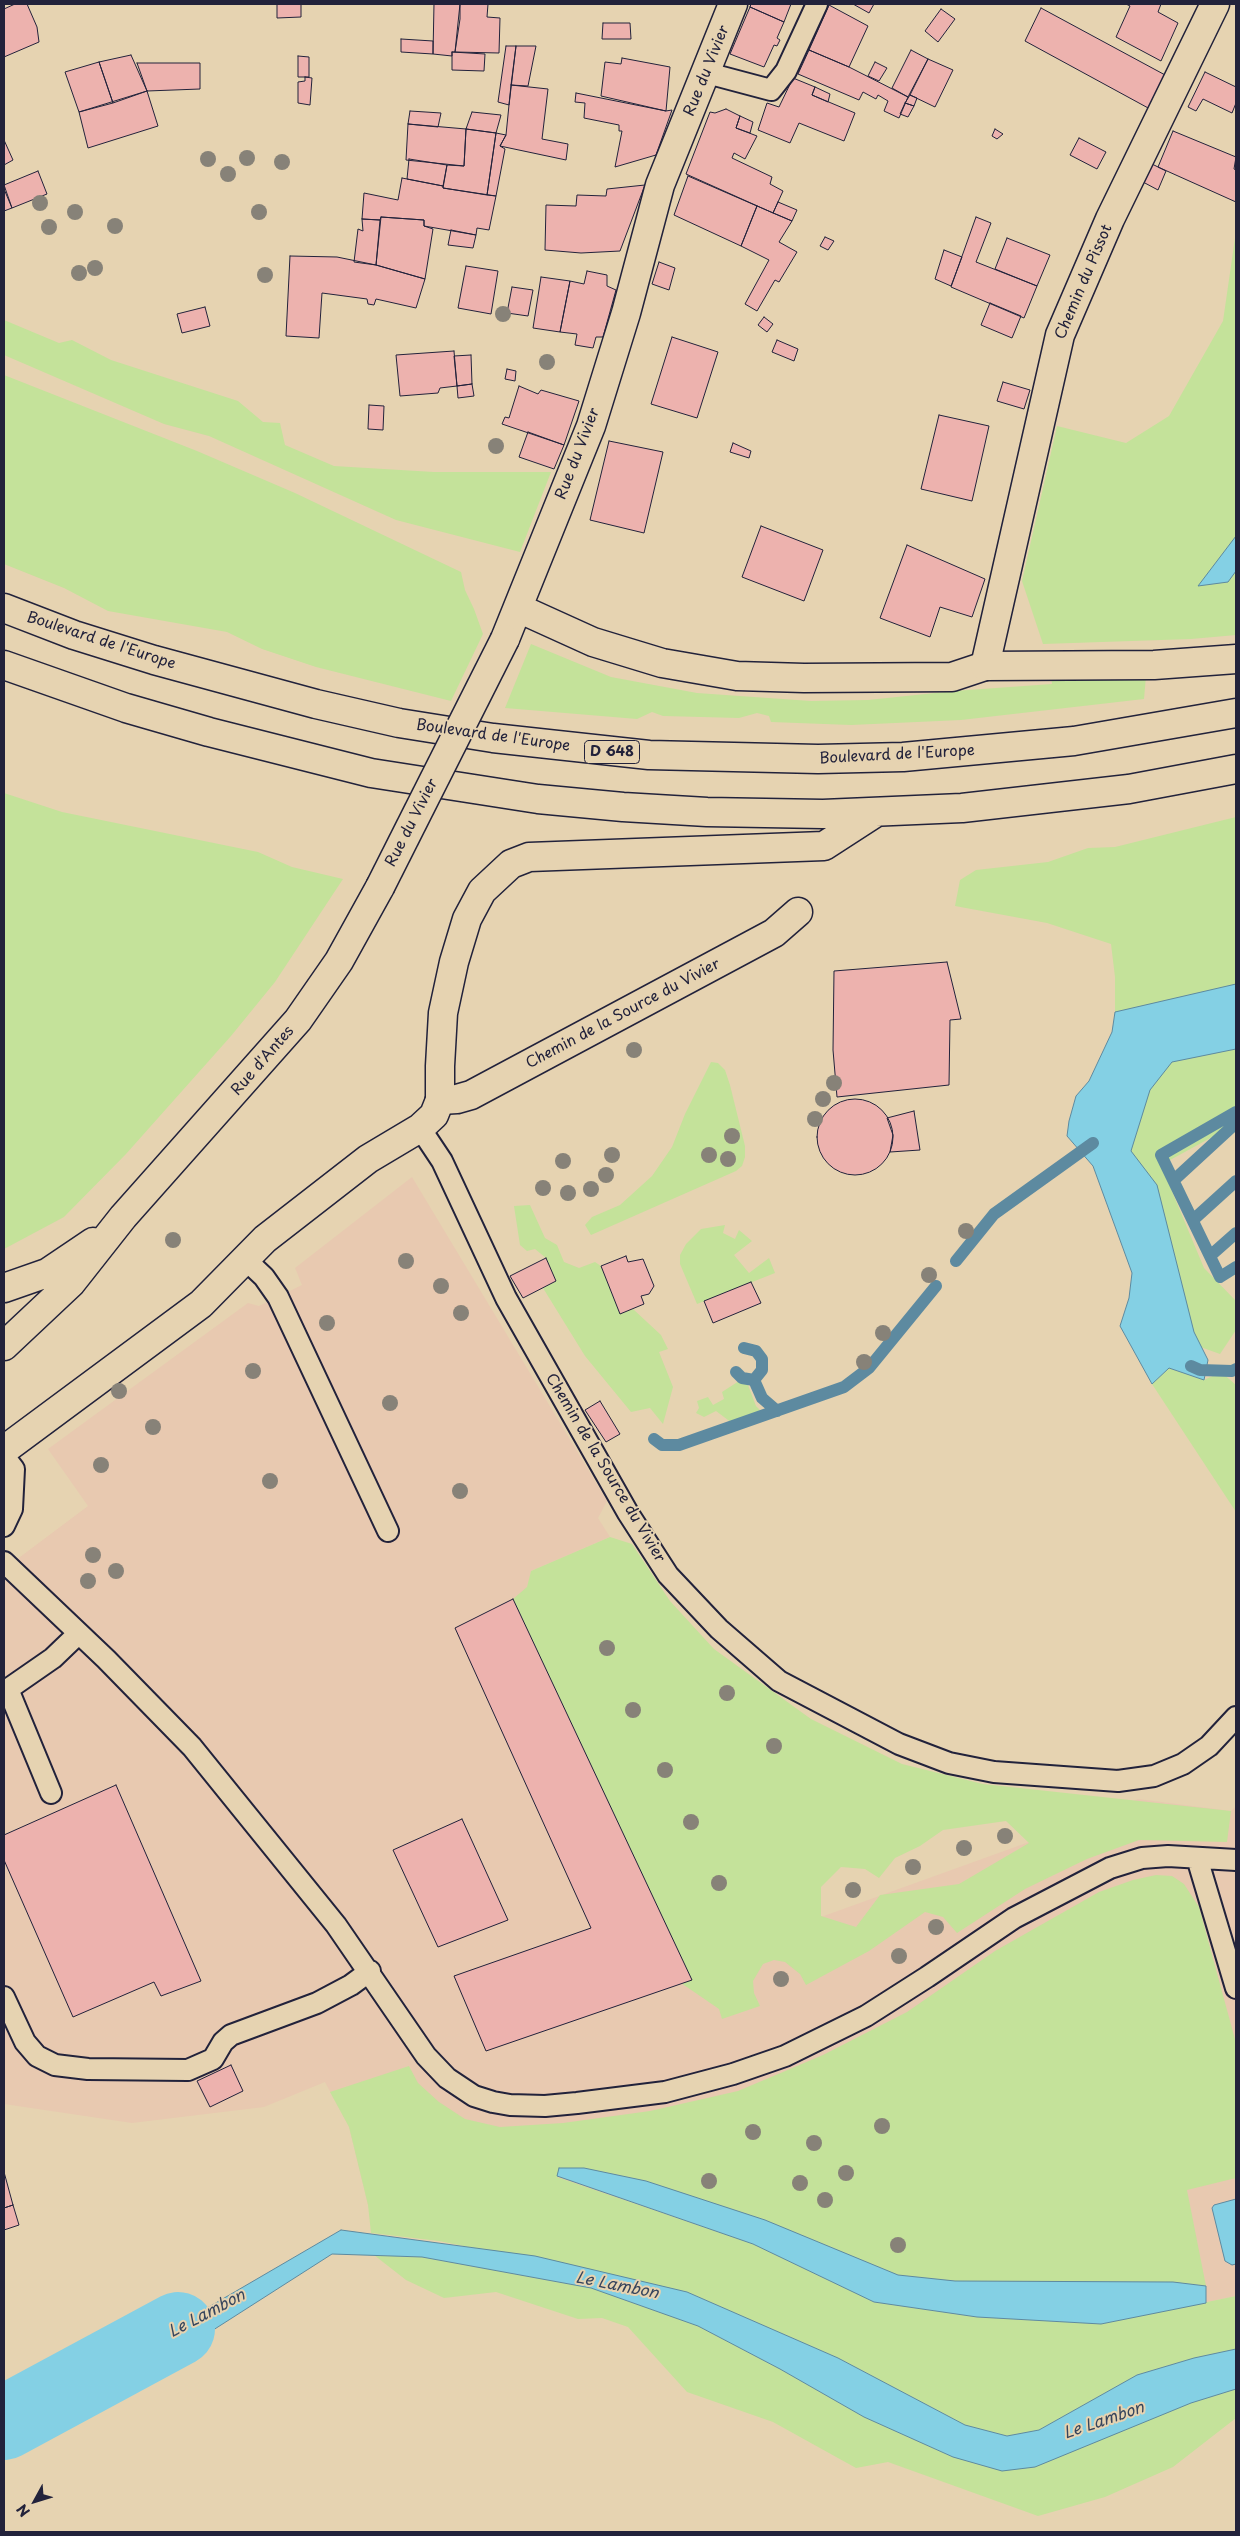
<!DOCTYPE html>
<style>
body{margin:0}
#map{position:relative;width:1240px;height:2536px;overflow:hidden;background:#e6d3b1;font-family:"Playpen Sans",sans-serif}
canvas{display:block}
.frame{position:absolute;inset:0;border:5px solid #22223b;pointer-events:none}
.north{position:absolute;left:10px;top:2476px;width:50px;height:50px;-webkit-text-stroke:4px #e6d3b1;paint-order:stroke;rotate:231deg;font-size:14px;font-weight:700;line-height:20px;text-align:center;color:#22223b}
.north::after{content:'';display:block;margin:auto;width:18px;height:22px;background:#22223b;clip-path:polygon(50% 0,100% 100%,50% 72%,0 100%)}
</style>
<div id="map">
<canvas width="1240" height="2536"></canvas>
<div class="frame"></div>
<div class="north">N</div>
</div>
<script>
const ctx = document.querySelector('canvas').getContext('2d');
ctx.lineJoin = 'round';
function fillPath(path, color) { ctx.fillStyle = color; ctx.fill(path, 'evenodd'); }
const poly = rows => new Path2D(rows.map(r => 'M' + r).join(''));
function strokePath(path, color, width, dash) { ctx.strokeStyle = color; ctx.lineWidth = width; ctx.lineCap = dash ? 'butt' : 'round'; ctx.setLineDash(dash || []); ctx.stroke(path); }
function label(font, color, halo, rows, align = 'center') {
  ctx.font = font + ' "Playpen Sans",sans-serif'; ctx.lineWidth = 4; ctx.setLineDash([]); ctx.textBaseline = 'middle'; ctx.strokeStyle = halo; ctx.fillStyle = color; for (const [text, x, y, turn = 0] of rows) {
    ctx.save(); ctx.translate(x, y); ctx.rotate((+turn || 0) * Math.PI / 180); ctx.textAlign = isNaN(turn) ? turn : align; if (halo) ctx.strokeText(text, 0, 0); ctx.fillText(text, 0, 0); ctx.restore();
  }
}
fillPath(poly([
 [412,1177,607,1501,598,1518,610,1537,531,1571,685,1966,1029,1842,1138,1799,1231,1811,1236,1806,1236,2296,1101,2324,874,2302,753,2244,624,2198,368,2205,349,2127,325,2082,264,2107,132,2123,4,2104,4,1569,88,1506,48,1449,248,1303,259,1306,302,1285,295,1268]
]), '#e8c9b0');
fillPath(poly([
 [1235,238,1236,635,1191,639,1043,644,1022,581,1057,426,1126,443,1169,416,1223,321],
 [4,320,59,343,72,340,111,360,238,401,263,422,280,423,285,445,334,466,434,472,551,472,520,552,396,520,209,436,164,424,4,355],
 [4,375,197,451,295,493,461,572,465,590,474,609,483,634,451,701,316,667,262,649,227,632,108,611,64,588,4,564],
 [531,644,611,677,697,693,811,701,868,700,954,691,1052,684,1051,677,1146,676,1144,699,961,720,851,725,771,722,769,716,757,713,739,718,663,716,652,712,637,719,505,708],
 [4,793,62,812,258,852,292,867,343,879,275,982,231,1036,126,1154,64,1217,4,1249],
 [1236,817,1236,1124,1161,1165,1204,1268,1236,1301,1236,1330,1220,1354,1156,1331,1125,1201,1138,1040,1115,1012,1115,977,1111,944,1047,923,955,906,960,880,976,870,1048,862,1088,848,1115,847],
 [711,1062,718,1063,725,1070,730,1085,745,1146,745,1157,742,1166,736,1171,591,1235,585,1225,592,1217,620,1205,652,1176,672,1147,685,1114],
 [530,1205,545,1238,557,1245,564,1262,579,1268,595,1262,601,1266,620,1314,633,1309,661,1335,668,1349,659,1352,673,1387,663,1424,650,1408,631,1412,585,1356,543,1288,556,1281,546,1258,535,1249,527,1251,520,1245,514,1206],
 [725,1225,723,1233,735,1239,739,1230,752,1241,734,1255,749,1273,769,1258,775,1273,697,1304,680,1264,680,1255,686,1244,701,1229],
 [1169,1368,1204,1380,1221,1372,1236,1385,1236,1512,1152,1384],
 [739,1381,748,1385,756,1406,763,1413,732,1423,716,1411,704,1417,696,1413,699,1408,697,1401,708,1397,713,1405,724,1399,722,1392],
 [610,1537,632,1544,670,1601,714,1649,811,1719,902,1764,983,1784,1231,1811,1227,1842,1139,1840,1087,1859,1025,1889,957,1933,943,1917,925,1912,869,1951,806,1985,800,1974,785,1962,774,1960,763,1964,753,1981,754,1993,760,2006,722,2019,719,2009,681,1983,685,1966,513,1599,527,1587,531,1571],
 [1006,1821,1029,1843,959,1884,880,1895,856,1927,821,1916,821,1887,841,1867,865,1869,879,1878,895,1858,920,1846,943,1830],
 [1156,1875,1172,1876,1184,1884,1199,1907,1236,2043,1236,2178,1187,2190,1206,2286,1173,2282,955,2281,898,2275,765,2220,646,2181,584,2168,557,2177,753,2244,874,2302,977,2317,1101,2324,1236,2296,1236,2349,1194,2358,1137,2375,1039,2430,1007,2436,965,2425,838,2358,687,2292,439,2241,371,2233,368,2205,349,2127,330,2092,409,2066,418,2083,439,2102,465,2119,500,2127,563,2123,650,2111,738,2091,823,2055,907,2012,995,1951,1099,1892,1133,1880],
 [374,2255,422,2257,591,2288,698,2326,780,2369,864,2417,953,2457,1080,2447,1191,2403,1236,2389,1236,2418,1173,2467,1105,2497,1038,2516,888,2462,856,2468,773,2422,687,2392,628,2327,602,2318,578,2319,496,2292,444,2298,406,2280]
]), '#c4e29a');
const water = poly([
 [1236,536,1236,571,1228,582,1198,586,1236,536],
 [1236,984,1236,1049,1172,1062,1150,1090,1131,1151,1157,1185,1194,1332,1208,1360,1204,1380,1169,1368,1152,1384,1120,1326,1129,1298,1132,1273,1093,1166,1067,1136,1069,1121,1076,1096,1089,1081,1112,1032,1115,1012,1236,984],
 [559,2168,584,2168,646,2181,765,2220,898,2275,955,2281,1173,2282,1206,2286,1206,2303,1101,2324,977,2317,874,2302,753,2244,557,2176,559,2168],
 [1236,2199,1236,2264,1232,2265,1225,2261,1212,2208,1214,2205,1236,2199],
 [341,2230,535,2256,687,2292,838,2358,965,2425,1007,2436,1039,2430,1137,2375,1194,2358,1236,2349,1236,2389,1191,2403,1035,2467,1002,2471,953,2457,864,2417,780,2369,698,2326,591,2288,422,2257,332,2254,85,2412,4,2449,4,2418,56,2396,341,2230]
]);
fillPath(water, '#84d0e4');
strokePath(water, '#5d8aa0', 1);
strokePath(poly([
 [1236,1112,1161,1155,1220,1277,1236,1267],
 [1174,1180,1236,1123],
 [1193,1220,1236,1181],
 [1210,1256,1236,1233],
 [956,1261,994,1214,1093,1143],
 [744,1348,756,1351,762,1359,762,1370,754,1380],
 [1191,1366,1200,1370,1232,1371,1236,1369],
 [736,1372,742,1378,754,1380,762,1398,777,1411],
 [654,1439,662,1445,679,1445,844,1387,869,1368,936,1286]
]), '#5d8aa0', 12);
strokePath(poly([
 [4,2423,178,2329]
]), '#84d0e4', 74);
const building = poly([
 [15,4,27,4,37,27,39,42,4,57,4,9,15,4],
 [277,4,301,4,301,17,277,18,277,4],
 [434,4,460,4,460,19,455,52,452,52,452,56,433,54,434,4],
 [460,4,488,4,487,17,500,18,499,53,455,52,460,4],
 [751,4,791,4,784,22,750,7,751,4],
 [853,4,874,4,869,13,853,4],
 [1126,4,1161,4,1158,12,1178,23,1161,61,1116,37,1130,6,1126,4],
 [829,5,868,26,849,67,809,50,829,5],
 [750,7,784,22,777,38,780,40,777,46,774,45,764,67,730,54,750,7],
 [1041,8,1167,76,1150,109,1025,41,1041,8],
 [941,9,955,19,938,42,925,31,941,9],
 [603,23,630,23,631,39,602,39,603,23],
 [401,39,433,41,433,54,401,52,401,39],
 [506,46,516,46,509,105,498,102,506,46],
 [516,46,536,46,528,86,511,85,516,46],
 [809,50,849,67,908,97,899,118,884,111,888,101,878,95,876,99,863,92,859,100,798,74,809,50],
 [911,50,928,59,908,97,892,88,911,50],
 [452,52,485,54,484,71,452,70,452,52],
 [131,55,147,91,113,103,99,62,131,55],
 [298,56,309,57,309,77,298,77,298,56],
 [622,58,670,67,666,111,601,96,605,62,621,64,622,58],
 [928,59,953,70,935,107,910,95,928,59],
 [99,62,113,103,79,112,65,72,99,62],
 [875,62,887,68,879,81,868,76,875,62],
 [137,63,200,63,200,89,147,91,137,63],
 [1205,72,1236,87,1236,103,1232,113,1203,99,1196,111,1188,107,1205,72],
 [305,77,312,78,310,105,298,103,298,82,305,81,305,77],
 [793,78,815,87,812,95,855,113,844,141,799,123,790,143,758,130,767,103,779,107,793,78],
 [511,85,548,89,542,139,568,144,566,160,500,146,506,135,511,85],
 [815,87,830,94,828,102,812,95,815,87],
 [147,91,158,126,88,148,79,112,147,91],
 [576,93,666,111,672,110,656,155,615,167,622,131,619,131,619,125,584,118,585,103,575,102,576,93],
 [910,95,917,98,914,106,905,103,910,95],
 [905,103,914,106,908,117,900,114,905,103],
 [726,109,740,116,736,128,757,136,745,159,734,153,732,158,772,177,770,184,783,191,773,213,686,174,710,112,715,113,726,109],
 [410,111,441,113,438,127,408,124,410,111],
 [472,112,501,115,496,133,466,129,472,112],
 [740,116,753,122,750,133,736,128,740,116],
 [408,124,466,129,464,166,406,160,408,124],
 [466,129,496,133,487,195,443,188,447,165,464,166,466,129],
 [995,129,1003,134,997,139,992,136,995,129],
 [1173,131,1236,157,1234,169,1236,170,1236,202,1158,167,1173,131],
 [496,133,506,135,500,146,505,149,496,196,487,195,496,133],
 [1079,138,1106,152,1097,169,1070,155,1079,138],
 [4,140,13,160,4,165,4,140],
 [409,159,447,165,443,186,407,179,409,159],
 [1152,164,1166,171,1158,190,1143,182,1152,164],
 [38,171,47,194,12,208,4,185,38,171],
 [688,176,757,206,741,246,674,215,688,176],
 [402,178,443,186,443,188,496,196,489,230,477,228,476,235,424,226,424,220,381,217,380,220,362,219,364,193,398,200,402,178],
 [645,185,620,251,581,253,545,250,546,205,576,206,577,195,606,196,607,189,645,185],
 [4,189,12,208,4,211,4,189],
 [778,202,797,210,792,221,773,213,778,202],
 [757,206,792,221,779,242,797,252,779,282,775,280,757,311,745,304,769,260,741,246,757,206],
 [381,217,424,220,424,226,433,229,425,279,376,265,381,217],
 [976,217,991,223,976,262,1037,286,1024,318,951,287,976,217],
 [362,219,380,220,376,265,354,262,358,229,363,231,362,219],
 [451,230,476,235,473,248,448,245,451,230],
 [825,237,834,241,828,250,820,246,825,237],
 [1007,238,1050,255,1037,286,995,269,1007,238],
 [944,250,962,257,951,286,935,279,944,250],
 [290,256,337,257,376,265,425,279,416,308,376,299,374,305,368,304,367,299,322,293,319,338,286,336,290,256],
 [659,262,675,268,669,290,652,284,659,262],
 [466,266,498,271,491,314,458,308,466,266],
 [587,271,607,275,607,286,616,290,603,337,596,337,593,348,575,345,577,334,560,332,570,281,584,284,587,271],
 [541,277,570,281,560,332,533,328,541,277],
 [512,287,533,290,528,316,507,313,512,287],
 [990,303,1021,316,1012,338,981,325,990,303],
 [205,307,210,326,182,333,177,314,205,307],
 [764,317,773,324,767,332,758,325,764,317],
 [672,337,718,352,697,418,651,404,672,337],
 [777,340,798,349,794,361,772,352,777,340],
 [454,351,457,386,440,388,438,393,400,396,396,355,454,351],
 [471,355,472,384,457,386,454,356,471,355],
 [507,369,516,371,515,381,505,379,507,369],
 [1003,382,1030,390,1024,409,997,401,1003,382],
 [472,384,474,396,458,398,457,386,472,384],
 [519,386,538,394,541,390,579,401,564,445,502,424,505,417,509,418,519,386],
 [369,405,384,406,383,430,368,429,369,405],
 [939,415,989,426,972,501,921,489,939,415],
 [528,432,564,445,554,469,519,457,528,432],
 [609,441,663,452,644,533,590,520,609,441],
 [733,443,751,451,749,458,730,452,733,443],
 [761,526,823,550,804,601,742,577,761,526],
 [907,545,985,579,972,617,940,607,930,637,880,618,907,545],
 [947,962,961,1019,950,1020,949,1085,837,1097,833,1050,834,971,947,962],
 '817 1137a38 38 0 1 1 76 0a38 38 0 1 1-76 0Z',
 [914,1111,920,1150,890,1152,893,1135,887,1118,914,1111],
 [626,1256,628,1262,643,1259,654,1286,649,1294,641,1296,644,1304,620,1314,601,1266,626,1256],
 [546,1258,556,1281,523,1298,510,1276,546,1258],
 [751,1282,761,1303,713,1323,704,1301,751,1282],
 [600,1401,620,1434,606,1442,585,1410,600,1401],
 [513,1599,692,1980,486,2051,454,1976,591,1928,455,1628,513,1599],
 [116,1785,201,1981,161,1996,154,1982,73,2017,4,1860,4,1835,116,1785],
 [462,1819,508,1920,438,1947,393,1850,462,1819],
 [231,2065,243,2091,210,2107,197,2081,231,2065],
 [4,2172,13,2205,4,2208,4,2172],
 [13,2205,19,2225,4,2230,4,2208,13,2205]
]);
fillPath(building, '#edb2ae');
strokePath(building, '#22223b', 1);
const service = poly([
 [707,73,771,90,786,71,817,4],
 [420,1128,442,1161,506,1298,628,1513,668,1575,719,1629,779,1681,899,1744,949,1763,994,1772,1118,1781,1154,1776,1183,1764,1209,1746,1236,1717],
 [246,1260,264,1277,278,1297,388,1531],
 [4,1456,14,1469,12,1509,4,1526],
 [4,1562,106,1659,192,1747,336,1925,426,2056,447,2078,474,2096,493,2102,510,2105,545,2106,577,2103,665,2092,733,2074,785,2056,866,2016,927,1977,1014,1918,1110,1868,1142,1858,1168,1856,1236,1860],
 [8,1689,51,1793],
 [4,1692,53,1658,78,1634],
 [1197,1858,1236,1988],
 [4,1997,25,2042,37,2056,55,2065,88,2069,188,2070,213,2059,223,2042,231,2035,317,2003,351,1985,370,1971]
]);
const minor = poly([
 [985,666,1060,335,1110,219,1215,4],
 [440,1100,457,1099,471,1095,774,933,798,912]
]);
const tertiary = poly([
 [518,608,593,642,662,663,737,676,804,678,952,677,985,666],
 [505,639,591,426,626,313,660,185,733,4],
 [4,1288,47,1273,93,1242],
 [4,1346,71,1283,123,1217,298,1020,339,961,380,887],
 [4,1450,201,1304,265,1239,368,1159,420,1128,434,1115,440,1100]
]);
const trunk = poly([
 [4,608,74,635,154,660,316,704,399,723,493,738,649,755,818,759,903,757,1074,741,1236,713],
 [4,665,126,708,209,732,371,773,538,799,623,807,707,812,823,814,962,808,1129,789,1236,769],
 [985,666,1154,665,1236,659],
 [440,1100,440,1066,443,1013,454,962,467,919,482,891,511,864,529,857,824,846,875,813]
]);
strokePath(service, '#22223b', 24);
strokePath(minor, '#22223b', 31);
strokePath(tertiary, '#22223b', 31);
strokePath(trunk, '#22223b', 31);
strokePath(service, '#e6d3b1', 20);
strokePath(minor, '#e6d3b1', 28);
strokePath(tertiary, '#e6d3b1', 28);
strokePath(trunk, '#e6d3b1', 28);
const tertiaryBridge = poly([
 [380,887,505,639]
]);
strokePath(tertiaryBridge, '#22223b', 31, []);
strokePath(tertiaryBridge, '#e6d3b1', 28);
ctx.fillStyle = '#878278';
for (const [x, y] of [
 [247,158],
 [208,159],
 [282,162],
 [228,174],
 [40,203],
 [75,212],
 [259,212],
 [115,226],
 [49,227],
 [95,268],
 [79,273],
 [265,275],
 [503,314],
 [547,362],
 [496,446],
 [634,1050],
 [834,1083],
 [823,1099],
 [815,1119],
 [732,1136],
 [612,1155],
 [709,1155],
 [728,1159],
 [563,1161],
 [606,1175],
 [543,1188],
 [591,1189],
 [568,1193],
 [966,1231],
 [173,1240],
 [406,1261],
 [929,1275],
 [441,1286],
 [461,1313],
 [327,1323],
 [883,1333],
 [864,1362],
 [253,1371],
 [119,1391],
 [390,1403],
 [153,1427],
 [101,1465],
 [270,1481],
 [460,1491],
 [93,1555],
 [116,1571],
 [88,1581],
 [607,1648],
 [727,1693],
 [633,1710],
 [774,1746],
 [665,1770],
 [691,1822],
 [1005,1836],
 [964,1848],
 [913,1867],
 [719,1883],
 [853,1890],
 [936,1927],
 [899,1956],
 [781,1979],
 [882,2126],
 [753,2132],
 [814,2143],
 [846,2173],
 [709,2181],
 [800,2183],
 [825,2200],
 [898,2245]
]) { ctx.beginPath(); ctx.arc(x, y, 8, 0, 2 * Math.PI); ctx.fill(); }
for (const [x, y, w] of [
 [612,752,55]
]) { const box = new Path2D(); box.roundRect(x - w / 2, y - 11.5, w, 23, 4); ctx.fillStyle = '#e6d3b1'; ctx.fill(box); strokePath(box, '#22223b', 1); }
label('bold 14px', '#22223b', null, [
 ["D 648",612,752]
]);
label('15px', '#22223b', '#e6d3b1', [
 ["Rue du Vivier",707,71,-68],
 ["Chemin du Pissot",1084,282,-67],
 ["Rue du Vivier",578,454,-69],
 ["Boulevard de l'Europe",101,641,18],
 ["Boulevard de l'Europe",493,736,8],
 ["Boulevard de l'Europe",897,755,-3],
 ["Rue du Vivier",412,823,-63],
 ["Chemin de la Source du Vivier",623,1014,-28],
 ["Rue d'Antes",263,1061,-49],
 ["Chemin de la Source du Vivier",605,1468,59]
]);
label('italic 16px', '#36455d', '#e6d3b1', [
 ["Le Lambon",617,2286,11],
 ["Le Lambon",207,2314,-28],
 ["Le Lambon",1104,2421,-19]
]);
</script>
